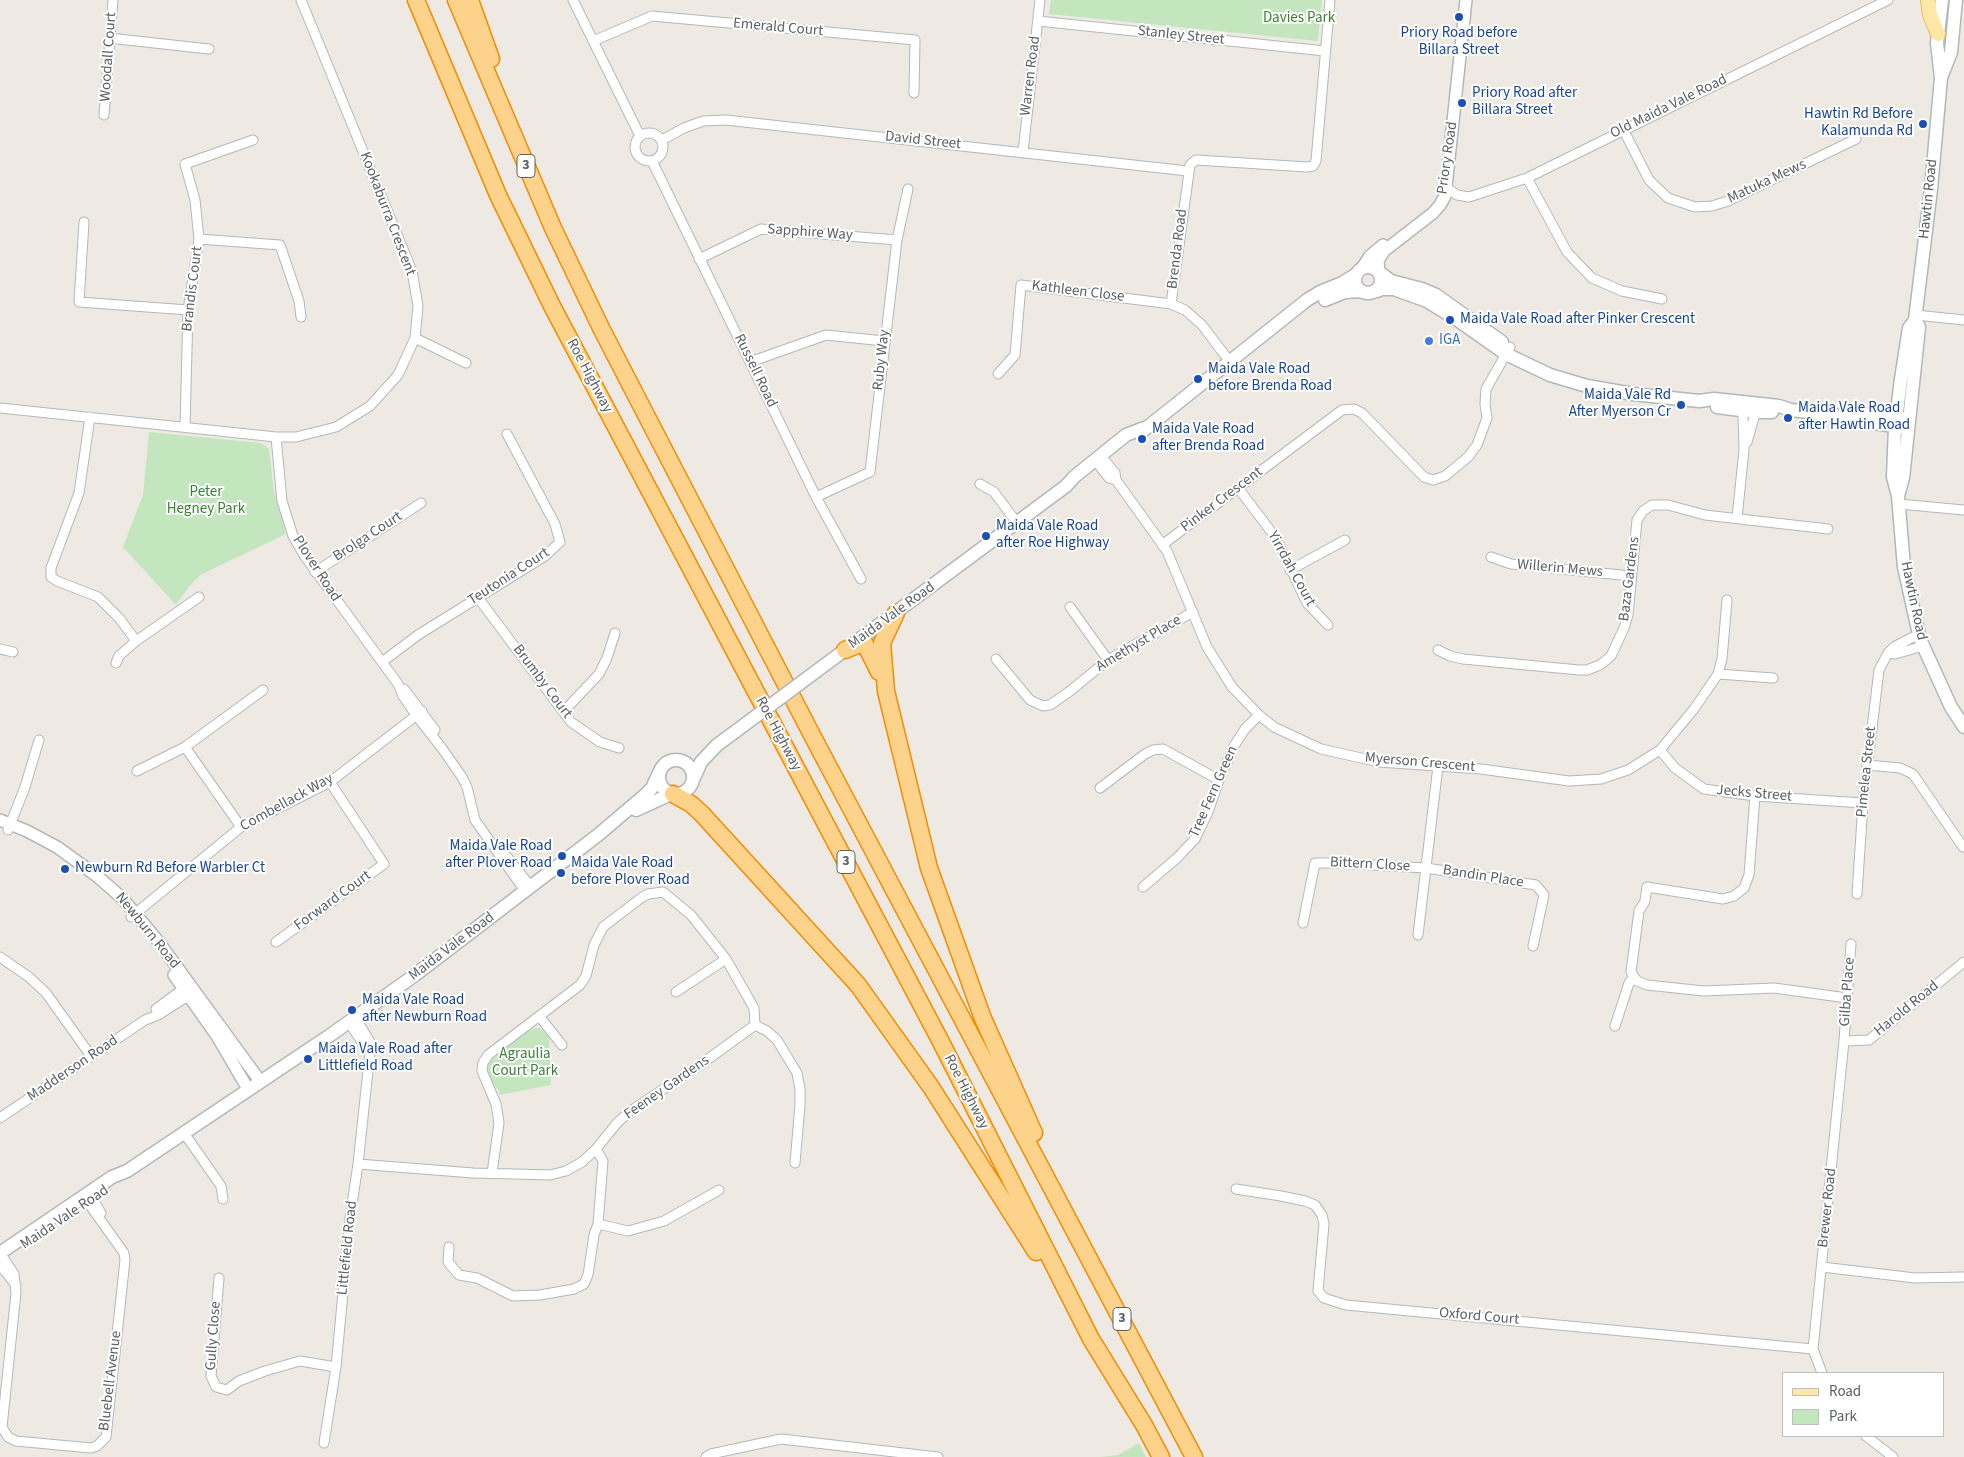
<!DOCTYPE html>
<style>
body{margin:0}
#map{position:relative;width:1964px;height:1457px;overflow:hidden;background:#eeeae3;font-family:"Source Sans 3",sans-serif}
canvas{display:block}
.legend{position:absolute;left:1782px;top:1372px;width:162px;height:65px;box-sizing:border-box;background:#fff;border:1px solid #bdbfc1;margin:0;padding:6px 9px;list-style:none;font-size:15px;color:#5b6064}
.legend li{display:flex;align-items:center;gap:10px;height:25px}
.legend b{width:25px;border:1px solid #bdbfc1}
</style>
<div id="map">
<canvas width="1964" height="1457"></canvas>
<ul class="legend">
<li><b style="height:6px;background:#ffe7a7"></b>Road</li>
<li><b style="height:14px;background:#c4e6bf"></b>Park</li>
</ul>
</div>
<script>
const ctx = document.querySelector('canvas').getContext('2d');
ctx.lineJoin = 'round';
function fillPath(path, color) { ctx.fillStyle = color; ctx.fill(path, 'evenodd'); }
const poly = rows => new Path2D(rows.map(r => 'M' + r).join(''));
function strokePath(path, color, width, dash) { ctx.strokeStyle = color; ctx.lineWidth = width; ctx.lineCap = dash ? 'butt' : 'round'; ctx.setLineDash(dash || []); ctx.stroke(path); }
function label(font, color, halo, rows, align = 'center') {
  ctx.font = font + ' "Source Sans 3",sans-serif'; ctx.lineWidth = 4; ctx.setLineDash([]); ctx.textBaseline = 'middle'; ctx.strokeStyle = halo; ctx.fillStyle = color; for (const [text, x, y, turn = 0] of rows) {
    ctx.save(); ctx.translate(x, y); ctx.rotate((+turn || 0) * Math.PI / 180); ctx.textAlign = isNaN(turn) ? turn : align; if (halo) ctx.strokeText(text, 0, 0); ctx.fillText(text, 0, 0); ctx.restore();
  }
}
fillPath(poly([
 [1051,0,1322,0,1318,41,1049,14],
 [149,432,261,443,269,449,274,491,286,534,200,575,188,588,176,605,123,547,143,495],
 [536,1028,540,1028,549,1037,551,1085,499,1095,499,1091,490,1080,486,1070,490,1061,525,1032],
 [1139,1443,1146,1457,1101,1457,1118,1455]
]), '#c4e6bf');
const minor = poly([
 [573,0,640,136],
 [1038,21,1325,51],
 [109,38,209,49],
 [593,41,652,16,915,40,914,93],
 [104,115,113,0],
 [1623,129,1649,180,1668,198,1695,207,1712,206,1728,201,1856,139],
 '635 147a14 14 0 1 1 28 0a14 14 0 1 1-28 0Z',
 [662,140,684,128,703,121,726,120,1188,171],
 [1023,152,1040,0],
 [652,161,816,497,861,579],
 [1527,178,1567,252,1592,278,1622,291,1662,299],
 [1447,188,1457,195,1469,197,1527,178,1888,0],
 [84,222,79,302,188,310],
 [199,239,280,245,299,301,301,317],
 [699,259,761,229,897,240],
 [1916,315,1964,320],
 [415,338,466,363],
 [750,362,826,335,884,341],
 [1230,362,1202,325,1185,310,1171,304,1190,165,1196,160,1307,167,1313,166,1316,161,1330,0],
 [998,374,1015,355,1021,285,1171,304],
 [0,408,276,437,296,437,336,427,370,406,398,375,415,338,418,306,412,271,301,0],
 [90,417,79,493,51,568,51,577,57,581,98,597,120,619,136,641],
 [185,427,188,310,199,239,195,200,185,164,253,140],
 [276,437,282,501,293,536,304,555,398,684,403,696,416,715,441,747,462,777,467,787,475,820,525,891],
 [1747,442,1757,407],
 [1100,455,1115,473,1116,480,1167,551,1207,647,1232,687,1259,715,1274,727,1321,749,1379,762,1481,769,1569,781,1601,779,1628,770,1660,750,1694,709,1718,674,1722,659,1727,600],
 [1095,460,1109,478,1116,480],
 [980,484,994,492,1017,523],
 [1238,488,1276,538,1307,603,1328,625],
 [816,497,870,472,897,240,908,189],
 [1899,504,1964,510],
 [1737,518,1744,450,1743,415,1744,407],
 [1162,545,1342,410,1354,409,1362,413,1424,477,1433,480,1445,476,1468,457,1477,445,1487,418,1485,404,1486,389,1510,347],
 [1491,557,1511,564,1631,576],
 [1290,570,1345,540],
 [315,572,421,503],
 [479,599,571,722,600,742,619,748],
 [1070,607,1108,660],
 [0,649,13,652],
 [1438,650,1450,656,1463,659,1579,670,1587,670,1600,665,1611,656,1624,628,1628,615,1637,520,1643,511,1652,505,1668,505,1705,515,1828,529],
 [1888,653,1895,654,1923,646],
 [996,659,1030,700,1043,706,1050,705,1070,691,1108,660,1193,612],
 [382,662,418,635,545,556,560,542,555,524,507,434],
 [116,663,119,656,136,641,199,597],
 [1718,674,1773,678],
 [404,689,435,730],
 [564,711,599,674,607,658,615,633],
 [185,747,241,827],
 [1660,750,1675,768,1704,789,1755,796,1863,803],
 [1867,765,1900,768,1913,774,1963,847],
 [137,771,185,747,263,690],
 [1100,788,1145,754,1153,750,1163,749,1219,780],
 [1755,796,1749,875,1744,888,1734,896,1723,899,1647,887,1645,901,1639,911,1631,972,1637,981,1647,985,1704,991,1774,988,1847,998],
 [8,830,25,787,39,740],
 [504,853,531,887],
 [1143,887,1177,858,1195,839,1208,812,1219,780,1234,746,1245,729,1259,715],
 [1857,894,1863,803,1879,670,1888,653,1894,647,1919,634],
 [131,917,241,827,330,782,422,711],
 [1303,923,1315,863,1336,863,1426,868,1536,885,1544,895,1533,946],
 [1418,935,1438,766],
 [276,942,384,864,330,782],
 [0,957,29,977,46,993,91,1056],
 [676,992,726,959],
 [156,1009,187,986],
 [539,1016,562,1045],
 [348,1021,366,1048],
 [755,1025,767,1031,777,1040,797,1073,800,1089,800,1105,795,1163],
 [1615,1026,1629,983,1634,977],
 [1844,1041,1869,1040,1964,962],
 [0,1118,145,1020,158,1015,193,993],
 [184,1133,221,1186,223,1199],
 [358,1164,473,1173,515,1174,550,1175,566,1171,582,1162,596,1149,617,1123,629,1112,704,1062,755,1025,754,1008,726,959,691,915,663,892,648,894,641,898,603,927,594,945,586,976,580,985,488,1055,483,1063,482,1071,496,1104,499,1123,492,1173],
 [1236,1189,1281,1196,1305,1201,1315,1205,1322,1215,1324,1224,1318,1291,1324,1298,1346,1305,1813,1349],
 [89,1193,101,1213],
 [598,1224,628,1231,664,1221,719,1190],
 [449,1247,448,1262,459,1275,477,1278,513,1296,540,1295,574,1289,584,1284,588,1275,594,1235,598,1224,603,1161,596,1149],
 [0,1253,14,1274,16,1293,2,1427,8,1437,16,1441,91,1448,97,1446,106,1437,125,1260,124,1253,84,1197],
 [0,1265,16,1285],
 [1822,1267,1915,1278,1964,1277],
 [219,1278,211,1376,216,1387,227,1390,239,1381,265,1371,300,1361,336,1367],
 [1822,1373,1813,1349,1844,1041,1851,944],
 [1866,1436,1893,1457],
 [324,1443,336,1367,350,1218,358,1164,370,1052,370,1042,355,1017],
 [706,1457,711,1454,781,1439,938,1457]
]);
const tertiary = poly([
 [1362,268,1370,256,1383,245],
 [1379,272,1378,261,1384,251,1433,213,1440,205,1445,196,1466,0],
 [0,820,27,831,57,847,97,876,122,898,158,941,260,1081],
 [174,975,217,1036,248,1089]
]);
const secondary = poly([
 [1942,0,1937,43,1941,78,1931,189,1915,320,1909,328,1901,379,1895,427,1893,477,1898,496,1904,567,1920,639,1951,707,1964,727],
 [1942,75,1951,52,1956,0],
 '1355 280a13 13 0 1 1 26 0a13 13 0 1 1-26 0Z',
 [1379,272,1391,281,1422,289,1436,295,1502,342],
 [1377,291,1382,289,1394,289,1427,301,1455,318,1506,354,1550,375,1587,386,1633,394,1699,401,1714,399,1779,406,1791,410,1849,417,1860,421,1908,428],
 [1325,300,1345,292,1361,291],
 [1717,407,1756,412,1772,412],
 [1861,414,1904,418],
 [1140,433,1307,300,1320,292,1342,283,1357,274],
 [1898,496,1903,478,1919,327,1915,320],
 [818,670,1066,486,1074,477,1126,435,1144,428],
 '659 777a17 17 0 1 1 34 0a17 17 0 1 1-34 0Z',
 [693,780,701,762,717,745,732,734],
 [636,810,671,794],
 [0,1253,112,1177,127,1171,329,1036,415,975,598,835,645,795,652,788,660,771]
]);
const primary = poly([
 [1928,0,1930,15,1938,34]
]);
const motorway = poly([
 [416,0,498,195,552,306,941,1042,1091,1339,1144,1425,1161,1457],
 [456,0,553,228,602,330,813,737,1194,1457],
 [470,0,491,59],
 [896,613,882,643,886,691,929,868,982,1016,1034,1133],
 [845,650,857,645,865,644,879,672],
 [673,794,691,804,702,814,858,985,931,1087,1036,1252]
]);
strokePath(minor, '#b4b7ba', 11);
strokePath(tertiary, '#b4b7ba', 14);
strokePath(secondary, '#b2b7bb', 15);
strokePath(primary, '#f1b659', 16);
strokePath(motorway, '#f18b00', 19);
strokePath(minor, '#fff', 9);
strokePath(tertiary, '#fff', 11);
strokePath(secondary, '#fff', 12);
strokePath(primary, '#ffe7a7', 14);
strokePath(motorway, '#fdd38b', 16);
const secondaryBridge = poly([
 [732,734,818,670]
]);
strokePath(secondaryBridge, '#b2b7bb', 15, []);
strokePath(secondaryBridge, '#fff', 12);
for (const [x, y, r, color] of [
 [1459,17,5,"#1a4fb4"],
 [1462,103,5,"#1a4fb4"],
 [1923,124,5,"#1a4fb4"],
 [1450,320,5,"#1a4fb4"],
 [1429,341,5,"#3f7fe0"],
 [1198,379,5,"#1a4fb4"],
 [1681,405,5,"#1a4fb4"],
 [1788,418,5,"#1a4fb4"],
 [1142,439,5,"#1a4fb4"],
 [986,536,5,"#1a4fb4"],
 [562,856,5,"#1a4fb4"],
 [65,869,5,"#1a4fb4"],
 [561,873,5,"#1a4fb4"],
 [352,1010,5,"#1a4fb4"],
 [308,1059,5,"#1a4fb4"]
]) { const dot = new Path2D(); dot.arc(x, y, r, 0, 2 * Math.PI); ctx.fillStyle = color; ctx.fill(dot); strokePath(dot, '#fff', 2); }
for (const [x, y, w] of [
 [526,166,18],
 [846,862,18],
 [1122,1319,18]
]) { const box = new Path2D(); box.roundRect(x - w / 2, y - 11.5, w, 23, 4); ctx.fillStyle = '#fff'; ctx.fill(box); strokePath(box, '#5b6064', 1); }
label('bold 14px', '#5b6064', null, [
 ["3",526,166],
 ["3",846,862],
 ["3",1122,1319]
]);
label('15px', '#398234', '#fff', [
 ["Davies Park",1299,19],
 ["Peter",206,493],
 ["Hegney Park",206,510],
 ["Agraulia",525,1055],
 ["Court Park",525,1072]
]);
label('15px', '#5b6064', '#fff', [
 ["Emerald Court",778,28,5],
 ["Stanley Street",1181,36,6],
 ["Woodall Court",109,57,-86],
 ["Warren Road",1031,76,-83],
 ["Old Maida Vale Road",1669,107,-26],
 ["David Street",923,141,6],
 ["Priory Road",1448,158,-82],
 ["Matuka Mews",1767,182,-25],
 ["Hawtin Road",1929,199,-84],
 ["Kookaburra Crescent",387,214,69],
 ["Sapphire Way",810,233,4],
 ["Brenda Road",1178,249,-83],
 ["Brandis Court",193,289,-83],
 ["Kathleen Close",1078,292,7],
 ["Ruby Way",882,360,-84],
 ["Russell Road",755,371,64],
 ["Roe Highway",589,376,62],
 ["Pinker Crescent",1222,500,-37],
 ["Brolga Court",368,537,-33],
 ["Plover Road",316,569,57],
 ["Yirrdah Court",1291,569,61],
 ["Willerin Mews",1560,569,5],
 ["Teutonia Court",509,577,-33],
 ["Baza Gardens",1630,579,-83],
 ["Hawtin Road",1913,601,78],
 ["Maida Vale Road",892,616,-36],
 ["Amethyst Place",1139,644,-31],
 ["Brumby Court",542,682,53],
 ["Roe Highway",778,734,62],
 ["Myerson Crescent",1420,763,5],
 ["Pimelea Street",1867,772,-84],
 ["Tree Fern Green",1214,792,-66],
 ["Jecks Street",1754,794,5],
 ["Combellack Way",287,803,-29],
 ["Bittern Close",1370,865,3],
 ["Bandin Place",1483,877,9],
 ["Forward Court",333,901,-36],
 ["Newburn Road",147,931,51],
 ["Maida Vale Road",452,947,-37],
 ["Gilba Place",1848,992,-86],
 ["Harold Road",1907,1009,-39],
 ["Madderson Road",73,1069,-34],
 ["Feeney Gardens",667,1088,-35],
 ["Roe Highway",966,1092,63],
 ["Brewer Road",1828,1208,-84],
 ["Maida Vale Road",65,1218,-34],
 ["Littlefield Road",348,1248,-84],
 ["Oxford Court",1479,1317,5],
 ["Gully Close",214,1336,-86],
 ["Bluebell Avenue",111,1381,-83]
]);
label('15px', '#164399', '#fff', [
 ["Priory Road before",1459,34,"center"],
 ["Billara Street",1459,51,"center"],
 ["Priory Road after",1472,94],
 ["Billara Street",1472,111],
 ["Hawtin Rd Before",1913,115,"right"],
 ["Kalamunda Rd",1913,132,"right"],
 ["Maida Vale Road after Pinker Crescent",1460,320],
 ["Maida Vale Road",1208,370],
 ["before Brenda Road",1208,387],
 ["Maida Vale Rd",1671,396,"right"],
 ["After Myerson Cr",1671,413,"right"],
 ["Maida Vale Road",1798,409],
 ["after Hawtin Road",1798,426],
 ["Maida Vale Road",1152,430],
 ["after Brenda Road",1152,447],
 ["Maida Vale Road",996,527],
 ["after Roe Highway",996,544],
 ["Maida Vale Road",552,847,"right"],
 ["after Plover Road",552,864,"right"],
 ["Maida Vale Road",571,864],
 ["before Plover Road",571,881],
 ["Newburn Rd Before Warbler Ct",75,869],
 ["Maida Vale Road",362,1001],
 ["after Newburn Road",362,1018],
 ["Maida Vale Road after",318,1050],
 ["Littlefield Road",318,1067]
], 'left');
label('15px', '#366cbe', '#fff', [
 ["IGA",1439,341]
], 'left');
</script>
